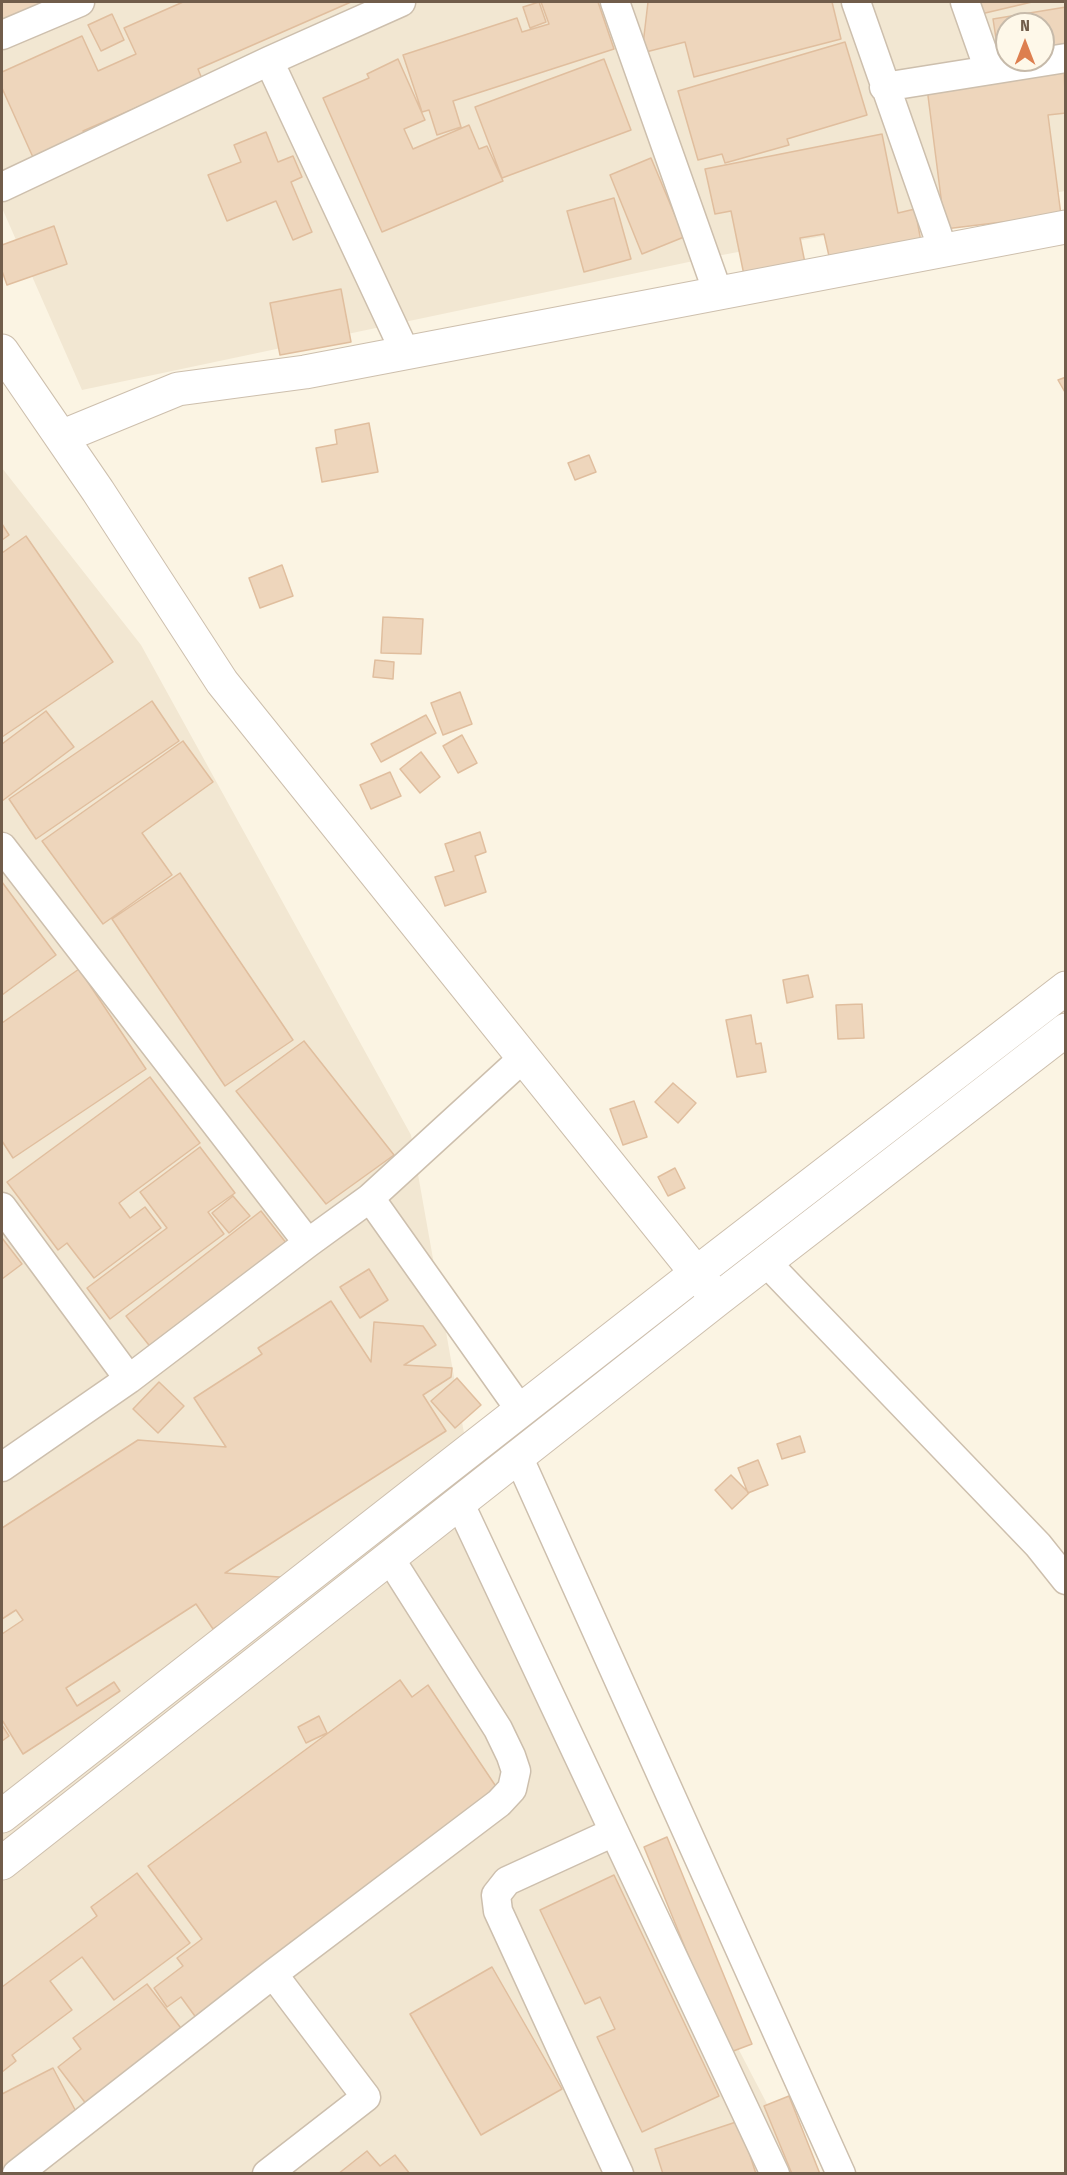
<!DOCTYPE html>
<style>
body{margin:0}
#map{position:relative;width:1067px;height:2175px;overflow:hidden;background:#fbf4e3;font-family:"Fira Sans Condensed",sans-serif}
canvas{display:block}
.frame{position:absolute;inset:0;border:3px solid #715d4b;pointer-events:none}
.north{position:absolute;left:995px;top:12px;width:60px;height:60px;box-sizing:border-box;background:#fef8e9;border:2px solid #c6baaa;border-radius:50%;rotate:0deg;font-size:16px;font-weight:700;line-height:24px;text-align:center;color:#715d4b}
.north::after{content:'';display:block;margin:auto;width:21px;height:27px;background:#dd7f4f;clip-path:polygon(50% 0,100% 100%,50% 72%,0 100%)}
</style>
<div id="map">
<canvas width="1067" height="2175"></canvas>
<div class="frame"></div>
<div class="north">N</div>
</div>
<script>
const ctx = document.querySelector('canvas').getContext('2d');
ctx.lineJoin = 'round';
function fillPath(path, color) { ctx.fillStyle = color; ctx.fill(path, 'evenodd'); }
const poly = rows => new Path2D(rows.map(r => 'M' + r).join(''));
function strokePath(path, color, width, dash) { ctx.strokeStyle = color; ctx.lineWidth = width; ctx.lineCap = dash ? 'butt' : 'round'; ctx.setLineDash(dash || []); ctx.stroke(path); }
fillPath(poly([
 [2,2,1065,2,1065,191,722,255,82,390,2,208],
 [1007,24,1043,24,1043,60,1007,60],
 [2,468,141,645,411,1135,488,1568,803,2173,2,2173]
]), '#f2e7d2');
const building = poly([
 [2,2,52,2,2,26,2,2],
 [183,2,351,2,198,69,202,79,83,131,88,141,36,164,2,88,2,72,82,36,98,71,136,54,124,28,183,2],
 [539,2,546,22,530,28,523,7,539,2],
 [541,2,598,2,614,49,453,101,461,127,437,135,429,110,422,112,403,55,517,18,522,32,549,24,541,2],
 [648,2,832,2,841,39,694,77,685,42,642,53,648,2],
 [978,2,1032,2,981,14,978,2],
 [1066,7,1066,47,1043,51,1043,24,1007,24,1007,57,999,58,993,19,1066,7],
 [112,14,124,40,101,51,88,25,112,14],
 [845,42,867,115,787,139,789,145,725,163,722,154,698,160,678,91,845,42],
 [398,59,425,120,404,129,413,149,469,125,479,149,487,146,503,181,382,232,323,98,369,78,367,74,398,59],
 [604,59,631,130,502,178,475,107,604,59],
 [1064,71,1066,113,1048,115,1061,215,945,229,927,88,1064,71],
 [266,132,278,162,293,156,302,177,291,182,312,232,293,240,276,201,227,221,208,175,241,162,234,145,266,132],
 [882,134,898,213,915,209,922,247,831,265,824,234,800,238,805,263,744,275,731,211,715,214,705,169,882,134],
 [651,158,684,237,642,254,610,175,651,158],
 [614,198,631,259,584,272,567,211,614,198],
 [54,226,67,264,7,285,2,271,2,245,54,226],
 [341,289,351,342,280,355,270,303,341,289],
 [1066,377,1066,394,1058,380,1066,377],
 [369,423,378,472,322,482,316,448,337,444,335,430,369,423],
 [589,455,596,472,575,480,568,463,589,455],
 [2,524,9,535,2,540,2,524],
 [26,536,113,662,2,737,2,553,26,536],
 [282,565,293,596,260,608,249,578,282,565],
 [383,617,423,619,421,654,381,653,383,617],
 [375,660,394,662,393,679,373,677,375,660],
 [460,692,472,724,443,735,431,703,460,692],
 [152,701,179,741,36,839,9,799,152,701],
 [46,711,74,747,2,801,2,744,46,711],
 [426,715,436,733,381,762,371,744,426,715],
 [462,735,477,763,458,773,443,746,462,735],
 [183,741,213,782,142,833,172,875,103,924,42,841,183,741],
 [421,752,440,777,420,793,400,769,421,752],
 [390,772,401,796,371,809,360,785,390,772],
 [480,832,486,852,475,856,486,892,445,906,435,877,454,871,445,844,480,832],
 [180,873,293,1040,225,1086,112,919,180,873],
 [2,882,56,955,2,995,2,882],
 [79,969,146,1069,13,1158,2,1141,2,1023,79,969],
 [808,975,813,997,787,1003,783,980,808,975],
 [862,1004,864,1038,838,1039,836,1005,862,1004],
 [751,1015,756,1044,761,1043,766,1072,737,1077,726,1020,751,1015],
 [304,1041,394,1155,326,1204,236,1091,304,1041],
 [150,1077,200,1143,119,1203,130,1218,145,1207,161,1228,94,1278,67,1243,58,1250,7,1182,150,1077],
 [673,1083,696,1103,678,1123,655,1102,673,1083],
 [634,1101,647,1137,623,1145,610,1109,634,1101],
 [200,1147,235,1193,208,1212,224,1234,110,1319,87,1288,167,1228,140,1192,200,1147],
 [675,1168,685,1188,668,1196,658,1177,675,1168],
 [233,1196,250,1216,229,1233,212,1213,233,1196],
 [261,1211,287,1244,152,1349,126,1316,261,1211],
 [2,1238,22,1264,2,1279,2,1238],
 [369,1269,388,1300,360,1318,340,1287,369,1269],
 [331,1301,371,1362,374,1322,423,1326,436,1345,404,1365,452,1368,451,1377,423,1395,446,1431,225,1573,293,1578,213,1629,196,1604,66,1688,77,1706,114,1682,120,1691,23,1754,2,1720,2,1634,23,1620,16,1610,2,1619,2,1528,138,1440,226,1447,194,1398,262,1354,258,1348,331,1301],
 [457,1378,481,1405,455,1428,431,1401,457,1378],
 [159,1382,184,1406,158,1433,133,1409,159,1382],
 [800,1436,805,1452,782,1459,777,1444,800,1436],
 [758,1460,768,1485,748,1493,738,1468,758,1460],
 [731,1475,749,1493,732,1509,715,1490,731,1475],
 [400,1680,412,1697,428,1685,499,1791,200,2023,181,1997,167,2007,154,1988,183,1966,177,1958,202,1939,148,1866,400,1680],
 [319,1716,327,1733,306,1743,298,1727,319,1716],
 [2,1725,9,1736,2,1741,2,1725],
 [667,1837,752,2044,728,2053,644,1847,667,1837],
 [137,1873,190,1943,114,2000,82,1957,50,1981,72,2010,12,2055,16,2061,2,2072,2,1987,97,1916,91,1907,137,1873],
 [614,1875,719,2096,642,2132,597,2037,615,2029,600,1997,585,2004,540,1910,614,1875],
 [492,1967,562,2089,481,2135,410,2014,492,1967],
 [147,1984,187,2036,90,2109,58,2067,81,2049,73,2038,147,1984],
 [53,2068,81,2121,5,2174,2,2174,2,2094,53,2068],
 [789,2096,820,2174,792,2174,764,2106,789,2096],
 [739,2121,756,2174,663,2174,655,2149,739,2121],
 [367,2151,380,2166,395,2155,410,2174,338,2174,367,2151]
]);
fillPath(building, '#eed6bc');
strokePath(building, '#e0be9e', 1.5);
const minor = poly([
 [615,2,718,293],
 [856,2,943,250],
 [965,2,989,70],
 [2,35,80,2],
 [269,61,405,352],
 [884,87,1066,58],
 [2,187,269,61,401,2],
 [2,847,308,1243],
 [370,1198,521,1411],
 [2,1207,129,1379],
 [766,1262,1038,1545,1066,1580],
 [518,1456,841,2174],
 [2,1467,129,1379,308,1243,370,1198,523,1058],
 [459,1502,775,2174],
 [614,1832,507,1881,496,1895,498,1911,619,2174],
 [17,2174,273,1974,499,1803,512,1789,516,1771,511,1756,498,1729,389,1557],
 [267,2174,366,2097,273,1974]
]);
const tertiary = poly([
 [2,351,98,491,222,682,710,1290],
 [61,437,178,389,305,372,1066,227],
 [2,1816,695,1274,1066,988],
 [2,1863,718,1299,1066,1030]
]);
strokePath(minor, '#cdbfad', 31);
strokePath(tertiary, '#cdbfad', 35);
strokePath(minor, '#fff', 28);
strokePath(tertiary, '#fff', 33);
</script>
